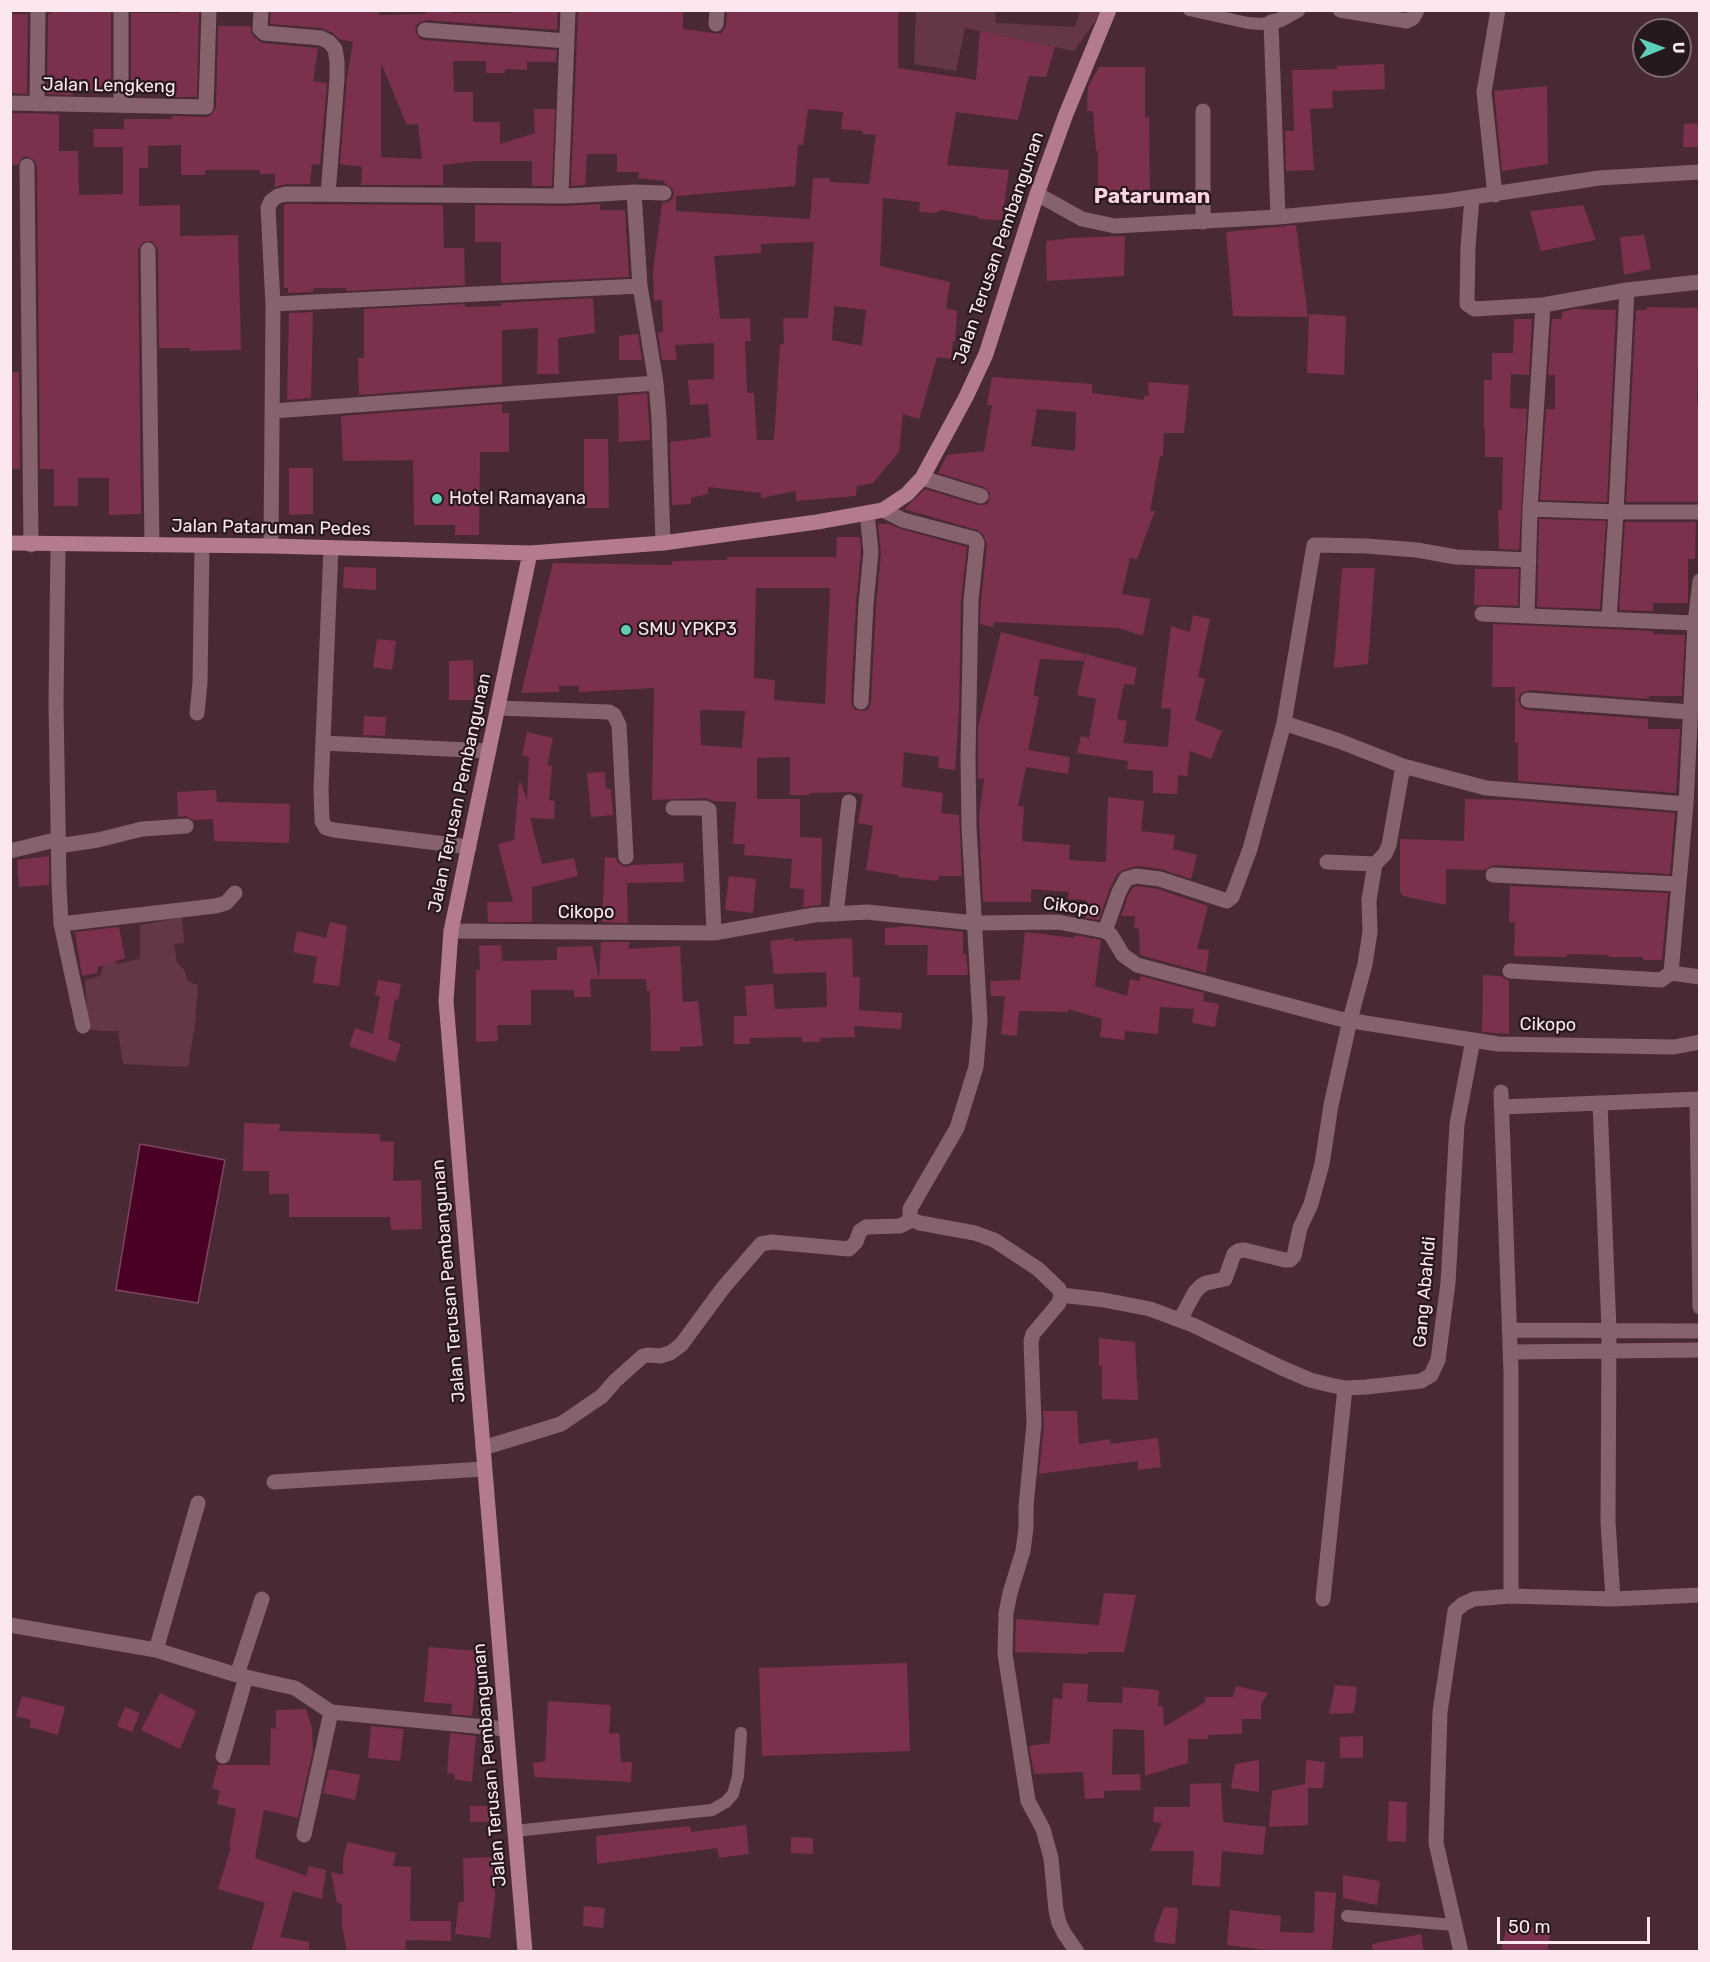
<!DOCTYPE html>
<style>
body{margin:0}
#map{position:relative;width:1710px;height:1962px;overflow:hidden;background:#492a34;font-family:Rubik,sans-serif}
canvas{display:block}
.frame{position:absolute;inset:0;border:12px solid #fce7ed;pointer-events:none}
.north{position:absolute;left:1632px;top:18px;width:60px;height:60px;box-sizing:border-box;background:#26181c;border:2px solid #7c6b70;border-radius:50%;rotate:89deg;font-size:16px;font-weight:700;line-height:24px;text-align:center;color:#fce7ed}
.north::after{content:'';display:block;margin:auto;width:21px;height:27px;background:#5eceb8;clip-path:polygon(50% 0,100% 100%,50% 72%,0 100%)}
.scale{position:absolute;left:1497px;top:1917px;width:153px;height:27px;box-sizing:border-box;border:3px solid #fce7ed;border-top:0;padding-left:8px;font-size:18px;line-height:21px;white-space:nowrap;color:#fce7ed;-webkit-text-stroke:4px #26181c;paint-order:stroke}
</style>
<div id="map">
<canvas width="1710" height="1962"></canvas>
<div class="frame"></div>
<div class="north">U</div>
<div class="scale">50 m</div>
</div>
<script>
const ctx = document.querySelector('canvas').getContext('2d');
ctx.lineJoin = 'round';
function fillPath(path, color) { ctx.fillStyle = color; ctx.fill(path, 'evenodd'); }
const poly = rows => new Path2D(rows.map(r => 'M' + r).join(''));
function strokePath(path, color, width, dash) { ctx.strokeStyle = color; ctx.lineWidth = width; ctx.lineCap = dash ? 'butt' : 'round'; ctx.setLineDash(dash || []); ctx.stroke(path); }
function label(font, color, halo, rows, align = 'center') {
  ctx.font = font + ' Rubik,sans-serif'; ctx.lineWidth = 4.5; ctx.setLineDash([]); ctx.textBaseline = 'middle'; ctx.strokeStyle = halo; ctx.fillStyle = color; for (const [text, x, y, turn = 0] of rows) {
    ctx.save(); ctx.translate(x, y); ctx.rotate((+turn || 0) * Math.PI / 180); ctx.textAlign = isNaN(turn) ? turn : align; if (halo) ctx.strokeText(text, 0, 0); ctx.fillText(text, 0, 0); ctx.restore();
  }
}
fillPath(poly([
 [916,11,995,11,996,23,1075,27,1080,11,1102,11,1074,51,965,28,956,71,914,64],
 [182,917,184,943,174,944,177,963,184,969,188,981,198,985,195,1024,188,1067,123,1064,118,1031,99,1031,88,1029,85,980,100,976,107,957,109,955,117,964,140,959,140,925]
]), '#653646');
const water = poly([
 [140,1144,225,1160,198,1303,116,1290,140,1144]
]);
fillPath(water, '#4a0024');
strokePath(water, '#7f4560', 1.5);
fillPath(poly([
 [51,10,111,10,111,88,109,88,109,90,73,90,73,95,47,94,48,14,51,14],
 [271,10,379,10,379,15,426,14,426,10,451,10,451,13,512,13,512,10,558,12,557,30,426,20,417,24,415,30,419,38,424,40,557,50,556,62,527,62,527,70,505,69,505,73,486,73,486,61,453,61,454,92,473,92,473,122,500,122,500,144,535,133,534,109,555,109,552,186,532,186,532,161,475,161,443,165,443,185,361,185,362,167,340,164,347,78,353,42,339,39,333,33,322,28,270,24],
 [381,63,407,125,418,124,422,159,381,157],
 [580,10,683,10,683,29,721,34,726,25,727,10,898,10,898,68,976,80,980,31,1055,47,1046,77,1029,76,1018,120,956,112,947,165,1009,170,1002,220,978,219,979,217,941,210,936,213,919,212,920,202,883,198,880,266,950,282,946,308,957,311,955,341,953,341,951,359,937,357,919,419,903,414,899,452,873,483,857,486,856,496,796,501,796,491,761,498,761,493,708,487,708,494,691,498,691,504,672,505,670,442,711,437,708,404,690,405,688,380,714,379,714,343,675,345,677,360,662,360,658,333,663,332,662,300,654,301,653,271,662,203,668,202,672,199,674,194,672,188,664,183,664,181,638,178,639,172,617,172,617,154,587,154,585,185,571,186,578,12],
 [808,109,843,112,841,129,863,131,862,134,876,135,869,184,830,182,830,178,813,178,810,219,676,211,676,196,795,186,798,145,803,145],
 [814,242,808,318,783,318,784,344,780,344,774,440,757,440,754,393,747,393,745,341,751,341,750,318,720,319,714,256,761,253,761,244],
 [834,306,866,310,862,346,832,340],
 [179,11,199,11,197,97,172,97,172,87,131,88,131,13,179,13],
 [10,14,28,14,27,94,10,93],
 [218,26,250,26,253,36,262,43,318,48,313,81,327,83,320,165,312,164,310,184,286,184,275,187,275,174,260,174,260,170,205,170,205,175,181,175,181,145,148,146,148,168,139,168,139,206,180,205,180,236,238,235,241,350,190,351,190,348,159,348,158,249,152,241,143,242,138,250,141,514,109,515,109,478,78,478,78,506,54,506,54,469,40,469,37,166,35,161,27,156,22,158,18,165,10,165,10,113,59,114,59,151,78,151,79,195,123,194,123,147,94,147,93,129,124,129,124,119,172,119,172,116,206,117,211,115,216,107],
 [1384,64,1385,89,1332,91,1333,108,1310,109,1314,170,1286,171,1285,131,1294,131,1292,70,1337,69,1337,66],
 [1099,67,1145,67,1145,118,1149,117,1150,194,1098,195,1098,151,1096,151,1093,111,1087,111,1088,87],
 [1547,86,1548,164,1502,171,1494,91],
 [1700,123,1700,147,1683,147,1684,124],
 [287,204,443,205,444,248,464,248,465,285,346,291,346,288,313,288,313,292,288,293,288,288,284,288,284,205],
 [600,204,600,210,625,210,629,277,501,283,501,242,475,242,475,205,567,206],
 [1583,205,1596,240,1541,251,1530,211],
 [1296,225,1308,317,1233,316,1226,232],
 [1644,235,1651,269,1624,275,1620,237],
 [1125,236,1124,276,1047,281,1046,241,1072,238],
 [593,298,595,333,558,338,559,374,537,374,538,328,502,330,502,384,359,395,358,358,364,358,364,309,465,304,465,307,501,306,501,303],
 [1647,307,1700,308,1699,370,1698,370,1697,401,1700,401,1700,502,1626,502,1636,310,1647,310],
 [1574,309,1616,310,1607,502,1540,500,1546,409,1555,409,1555,375,1548,375,1552,319,1562,319,1562,312],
 [313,312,311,398,287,400,289,313],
 [1309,314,1346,316,1344,375,1307,373],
 [1514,319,1532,319,1529,375,1511,374,1510,408,1527,409,1519,550,1499,549,1498,510,1502,510,1503,457,1485,457,1485,429,1484,429,1484,380,1492,380,1492,353,1513,353],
 [638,334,642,360,619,360,619,336],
 [10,372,19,372,20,469,10,469],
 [992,377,1092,384,1092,393,1144,400,1144,396,1149,395,1148,382,1189,385,1184,433,1164,433,1163,456,1160,456,1150,511,1155,511,1137,559,1130,558,1122,594,1150,599,1143,636,1119,628,994,622,993,627,980,624,981,601,987,544,983,534,977,530,904,509,925,489,978,505,984,505,988,503,990,493,984,487,938,473,947,455,984,451,992,405,987,405],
 [1037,409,1076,412,1075,451,1031,446],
 [647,393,650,440,619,442,618,396],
 [502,404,502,413,509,413,509,452,480,452,479,535,455,535,455,525,414,525,413,460,343,461,341,416],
 [584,439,608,439,609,508,584,508],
 [289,468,313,468,313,514,289,515],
 [1539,519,1606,521,1600,609,1537,607],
 [1625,522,1696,522,1695,559,1688,559,1688,603,1653,603,1653,611,1619,610],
 [878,524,889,524,901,529,967,547,961,600,959,712,955,770,938,768,939,757,904,752,902,787,943,793,941,813,959,815,962,876,939,876,938,881,898,877,898,875,866,870,873,826,858,823,863,794,850,792,809,793,809,795,790,795,790,757,757,758,757,799,800,799,800,837,822,838,821,905,803,907,804,889,790,888,792,859,744,855,745,844,733,844,736,802,713,801,705,798,652,800,654,688,579,692,579,686,559,686,559,692,521,693,553,563,672,565,672,561,727,560,727,557,836,557,837,537,860,537,861,552,856,603,851,702,855,710,865,711,869,708,871,702,876,605,881,553],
 [756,588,830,588,825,704,774,700,775,680,754,678],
 [700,710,745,711,742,748,701,745],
 [344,567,376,568,376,590,343,588],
 [1342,568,1375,568,1368,664,1334,668],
 [1475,569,1519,569,1518,606,1474,605],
 [1193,615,1210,619,1198,677,1205,679,1195,720,1222,731,1211,759,1190,751,1187,776,1178,775,1177,794,1153,793,1153,771,1127,769,1128,761,1077,753,1081,736,1089,738,1096,699,1077,695,1086,654,1137,668,1134,685,1124,684,1117,719,1127,721,1123,743,1168,747,1171,709,1161,708,1171,626,1190,632],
 [1493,624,1653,631,1653,634,1685,635,1682,696,1649,696,1649,699,1529,690,1520,694,1518,700,1522,708,1527,710,1648,719,1648,729,1680,729,1676,793,1518,781,1518,743,1515,743,1515,687,1492,687],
 [1001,632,1085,654,1084,661,1040,659,1033,695,1039,697,1028,750,1070,757,1068,774,1026,767,1018,806,1024,807,1022,841,1070,845,1069,860,1106,862,1108,797,1144,801,1141,831,1175,835,1173,849,1197,855,1191,879,1161,869,1137,866,1123,870,1117,874,1110,888,1099,920,1086,918,1086,900,1068,899,1069,892,1031,889,1031,902,983,902,979,817,984,779,978,778,978,728],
 [377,639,396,641,392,670,373,667],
 [473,660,474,700,449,700,449,661],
 [364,716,386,717,385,736,363,735],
 [527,732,553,738,547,765,552,766,549,800,555,801,554,819,530,818,542,864,574,858,578,876,532,887,532,922,488,922,487,902,513,902,498,844,514,840,519,783,521,783,527,800,529,757,522,755],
 [605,772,606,789,611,789,613,815,591,817,587,773],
 [216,790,217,802,290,804,289,843,214,841,213,819,193,820,186,816,178,817,177,792],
 [1465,799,1511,800,1675,813,1670,874,1493,865,1485,870,1446,869,1446,905,1403,896,1400,891,1400,839,1464,841],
 [49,856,49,885,19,887,17,860],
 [605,857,616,858,618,863,626,867,631,865,683,863,684,882,627,883,628,923,602,922],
 [729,876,756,879,753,913,725,910],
 [1137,886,1158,889,1208,906,1197,949,1209,950,1206,973,1140,955,1139,929,1134,928,1135,916,1121,916,1128,896,1133,887],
 [1510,886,1668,893,1662,960,1643,960,1643,957,1609,957,1609,955,1567,954,1567,957,1514,956,1515,922,1509,922],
 [330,922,347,926,339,986,313,983,317,957,293,952,297,931,326,938],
 [908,926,963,932,963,954,966,954,968,975,927,975,928,945,885,945,885,928],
 [119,927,125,958,98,967,97,973,82,976,75,932],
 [1025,932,1074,938,1075,935,1101,940,1095,986,1127,996,1130,979,1140,981,1140,976,1204,993,1203,1001,1219,1004,1215,1027,1192,1023,1194,1009,1160,1007,1158,1034,1125,1031,1124,1040,1100,1037,1102,1019,1068,1009,1068,1012,1019,1011,1017,1036,1001,1034,1005,996,991,996,990,981,1020,980],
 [793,938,794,941,852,938,853,977,860,977,859,1010,902,1013,901,1029,854,1026,855,1037,820,1038,820,1042,802,1042,802,1037,750,1038,750,1044,734,1044,734,1016,747,1016,745,986,773,984,775,1009,827,1007,826,972,774,974,770,941],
 [601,942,629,942,629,949,680,946,683,1002,698,1001,703,1046,680,1047,680,1051,651,1051,650,991,647,991,646,979,599,979],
 [501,945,502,961,557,960,557,947,592,946,599,979,590,979,591,997,574,997,574,990,531,990,531,1025,497,1025,498,1041,476,1042,476,970,480,970,479,946],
 [1483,975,1501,976,1509,981,1509,1034,1482,1032],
 [378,980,401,984,398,1000,395,999,388,1039,401,1044,395,1062,349,1046,355,1028,373,1034,380,996,375,995],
 [244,1123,280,1124,279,1131,380,1134,380,1141,394,1142,393,1181,421,1180,422,1229,391,1230,390,1217,289,1217,289,1194,269,1194,269,1171,243,1171],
 [1099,1338,1135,1342,1138,1400,1102,1399,1102,1366,1099,1366],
 [1043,1411,1077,1411,1079,1444,1110,1439,1110,1444,1158,1438,1161,1467,1138,1470,1138,1461,1039,1474,1044,1425],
 [1104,1593,1136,1595,1124,1652,1088,1652,1088,1654,1015,1652,1016,1619,1099,1625],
 [429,1647,478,1651,472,1716,451,1714,452,1704,424,1702],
 [907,1663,910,1751,762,1756,759,1668],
 [1063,1683,1088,1684,1087,1702,1122,1703,1123,1687,1159,1690,1158,1706,1163,1706,1164,1727,1205,1702,1205,1697,1233,1697,1236,1686,1268,1693,1261,1704,1261,1719,1242,1719,1242,1734,1208,1735,1208,1739,1188,1739,1188,1763,1145,1776,1144,1730,1113,1729,1112,1775,1140,1774,1141,1790,1104,1791,1104,1798,1085,1799,1083,1772,1034,1774,1029,1746,1050,1743,1053,1698,1062,1699],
 [1335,1685,1357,1687,1354,1713,1329,1714],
 [160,1693,196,1711,180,1749,141,1730],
 [22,1696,65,1707,58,1735,29,1727,31,1720,16,1716],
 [548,1701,611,1705,609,1734,619,1733,621,1762,632,1762,631,1782,535,1777,533,1763,545,1761],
 [125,1707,140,1713,132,1732,117,1726],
 [306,1709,312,1728,313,1750,298,1818,264,1810,255,1858,306,1876,309,1866,326,1870,322,1899,293,1891,280,1937,309,1942,309,1952,251,1952,265,1903,218,1889,231,1847,229,1847,236,1809,217,1804,220,1791,212,1788,218,1765,270,1765,271,1728,276,1729,276,1710],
 [371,1726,404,1729,400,1761,368,1758],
 [450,1733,476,1736,472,1782,454,1779,455,1774,447,1773],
 [1363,1736,1363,1758,1340,1758,1340,1737],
 [1259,1760,1259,1792,1231,1788,1235,1764],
 [1306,1760,1325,1762,1323,1788,1308,1788,1308,1825,1269,1827,1272,1791,1305,1784],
 [329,1769,360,1775,355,1800,323,1793],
 [1221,1783,1223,1822,1266,1827,1263,1855,1222,1851,1220,1887,1192,1885,1194,1851,1150,1851,1162,1823,1153,1822,1154,1807,1190,1807,1190,1784],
 [1389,1801,1407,1802,1406,1842,1387,1841],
 [470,1806,495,1806,495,1822,470,1822],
 [746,1825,749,1854,719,1858,717,1848,597,1864,596,1836,690,1826,691,1832],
 [791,1837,813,1838,813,1854,791,1853],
 [347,1842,396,1853,393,1866,411,1867,410,1921,451,1921,451,1941,406,1940,405,1952,347,1952,342,1926,342,1904,337,1903,331,1872,343,1875,343,1860],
 [494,1857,495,1896,490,1938,455,1934,459,1902,464,1902,463,1858],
 [1343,1875,1380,1881,1377,1905,1343,1898],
 [1315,1891,1336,1893,1332,1952,1282,1952,1227,1945,1230,1910,1281,1916,1280,1932,1314,1933],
 [584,1906,605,1908,603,1928,583,1926],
 [1164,1907,1178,1908,1175,1944,1154,1942,1155,1931],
 [1508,1922,1551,1932,1547,1952,1501,1952],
 [1421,1934,1424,1952,1373,1952,1372,1944]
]), '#7b304d');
strokePath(poly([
 [1189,10,1248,23,1262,24,1271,22],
 [515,1831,712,1810,726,1802,733,1794,738,1776,741,1733],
 [1347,1916,1454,1925]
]), '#86626d', 12);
strokePath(poly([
 [261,10,260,29,264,33,321,38,329,42,335,49,337,61,337,79,328,194],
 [1340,10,1407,21,1413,18,1417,10],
 [716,24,717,10],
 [425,30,567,41],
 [10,103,206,107,209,10],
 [37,104,38,10],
 [121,105,121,10],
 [27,166,31,545],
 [634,192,664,193],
 [1037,194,1082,219,1115,226,1278,217,1446,201,1599,178,1700,172],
 [561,195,568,10],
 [1495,195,1484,92,1498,10],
 [1472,198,1468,247,1467,304,1474,309,1543,305,1627,290,1700,282],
 [1278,217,1271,22,1280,20,1298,10],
 [1203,222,1203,111],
 [148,250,152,545],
 [273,304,640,286],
 [273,411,656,383],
 [922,478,981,496],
 [1530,509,1616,512,1700,512],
 [883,510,903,520,975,539,977,543,971,600,968,757,969,827,980,1021,976,1067,957,1128,910,1209,910,1215,912,1220,920,1223,975,1233,994,1240,1038,1269,1059,1289,1061,1295,1059,1303,1033,1334,1031,1341,1034,1424,1026,1506,1026,1528,1023,1551,1010,1593,1006,1613,1005,1654,1028,1801,1043,1829,1051,1858,1056,1910,1059,1923,1064,1933,1077,1952],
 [58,545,56,704,59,884,61,924,83,1026],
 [271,546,273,304,268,208,271,201,278,196,286,194,567,196,634,192,640,286,656,383,659,418,663,543],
 [331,548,321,789,322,821,326,828,334,830,469,847],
 [1482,614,1695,623],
 [1527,615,1530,509,1543,305],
 [1609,619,1616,512,1627,290],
 [1528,700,1690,712],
 [861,702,866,604,871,552,867,513],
 [498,708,609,712,614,715,619,725,626,857],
 [197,713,200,683,202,546],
 [1284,723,1339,741,1403,766],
 [323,743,489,751],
 [673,808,705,808,709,810,714,933],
 [58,846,98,840,142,829,186,826],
 [10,851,59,839],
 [1327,862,1375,864,1385,854,1389,845,1403,766,1486,788,1686,804],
 [1493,875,1679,884],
 [836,914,849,802],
 [61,924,215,906,226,903,235,893],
 [451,931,714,933,814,915,867,912,975,923,1058,922,1105,931,1111,935,1123,955,1137,965,1340,1019,1498,1044,1674,1047,1700,1042],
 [1105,931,1119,892,1126,879,1136,876,1160,879,1221,899,1227,901,1232,897,1250,849,1284,723,1314,545,1366,546,1417,550,1456,557,1529,560],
 [1510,971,1661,980,1671,973,1686,804,1695,623,1700,581],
 [1671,973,1700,977],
 [1697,1099,1700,1307],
 [1600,1103,1609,1330,1608,1522,1613,1599],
 [1501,1107,1700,1099],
 [1061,1295,1104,1300,1150,1309,1193,1325,1282,1368,1310,1380,1330,1385,1345,1388,1366,1387,1421,1381,1431,1375,1438,1360,1448,1283,1457,1124,1473,1040],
 [1180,1320,1195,1292,1201,1286,1206,1283,1225,1279,1234,1254,1238,1251,1244,1250,1285,1260,1290,1260,1294,1256,1300,1228,1311,1204,1322,1164,1331,1105,1350,1020,1365,964,1370,932,1369,900,1375,864],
 [1509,1330,1700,1331],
 [1510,1352,1700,1350],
 [483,1448,561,1424,602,1396,615,1381,643,1356,648,1355,660,1356,670,1353,681,1345,723,1288,761,1244,772,1242,849,1249,856,1242,860,1231,866,1227,900,1226,912,1220],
 [274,1482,484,1469],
 [1511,1596,1613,1599,1700,1595],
 [1323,1599,1345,1388],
 [10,1625,156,1650,237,1675,295,1688,331,1712,506,1729],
 [156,1650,198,1503],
 [237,1675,262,1599],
 [223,1756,246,1677],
 [304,1835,331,1712],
 [1461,1952,1436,1843,1440,1712,1455,1611,1463,1604,1474,1599,1511,1596,1511,1372,1501,1092]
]), '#86626d', 15);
strokePath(poly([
 [10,543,271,546,530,553,663,543,817,522,883,510,907,494,922,478,966,397,986,354,1037,194,1066,114,1109,10],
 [525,1952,446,1001,451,931,530,553]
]), '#b37b8d', 15);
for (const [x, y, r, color] of [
 [437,499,6,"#5eceb8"],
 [626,630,6,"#5eceb8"]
]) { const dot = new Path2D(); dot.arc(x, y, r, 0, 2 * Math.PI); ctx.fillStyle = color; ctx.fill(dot); strokePath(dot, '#26181c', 2); }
label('18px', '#fce7ed', '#26181c', [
 ["Jalan Lengkeng",109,86,1],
 ["Jalan Terusan Pembangunan",999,248,-71],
 ["Jalan Pataruman Pedes",271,528,1],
 ["Jalan Terusan Pembangunan",460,793,-78],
 ["Cikopo",1071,907,7],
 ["Cikopo",586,913],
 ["Cikopo",1548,1025,1],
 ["Jalan Terusan Pembangunan",449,1281,-95],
 ["Gang Abahldi",1425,1292,-85],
 ["Jalan Terusan Pembangunan",490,1765,-95]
]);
label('18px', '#fce7ed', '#26181c', [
 ["Hotel Ramayana",449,499],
 ["SMU YPKP3",638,630]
], 'left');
label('bold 21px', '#fdd4e0', '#26181c', [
 ["Pataruman",1152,197]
]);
</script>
